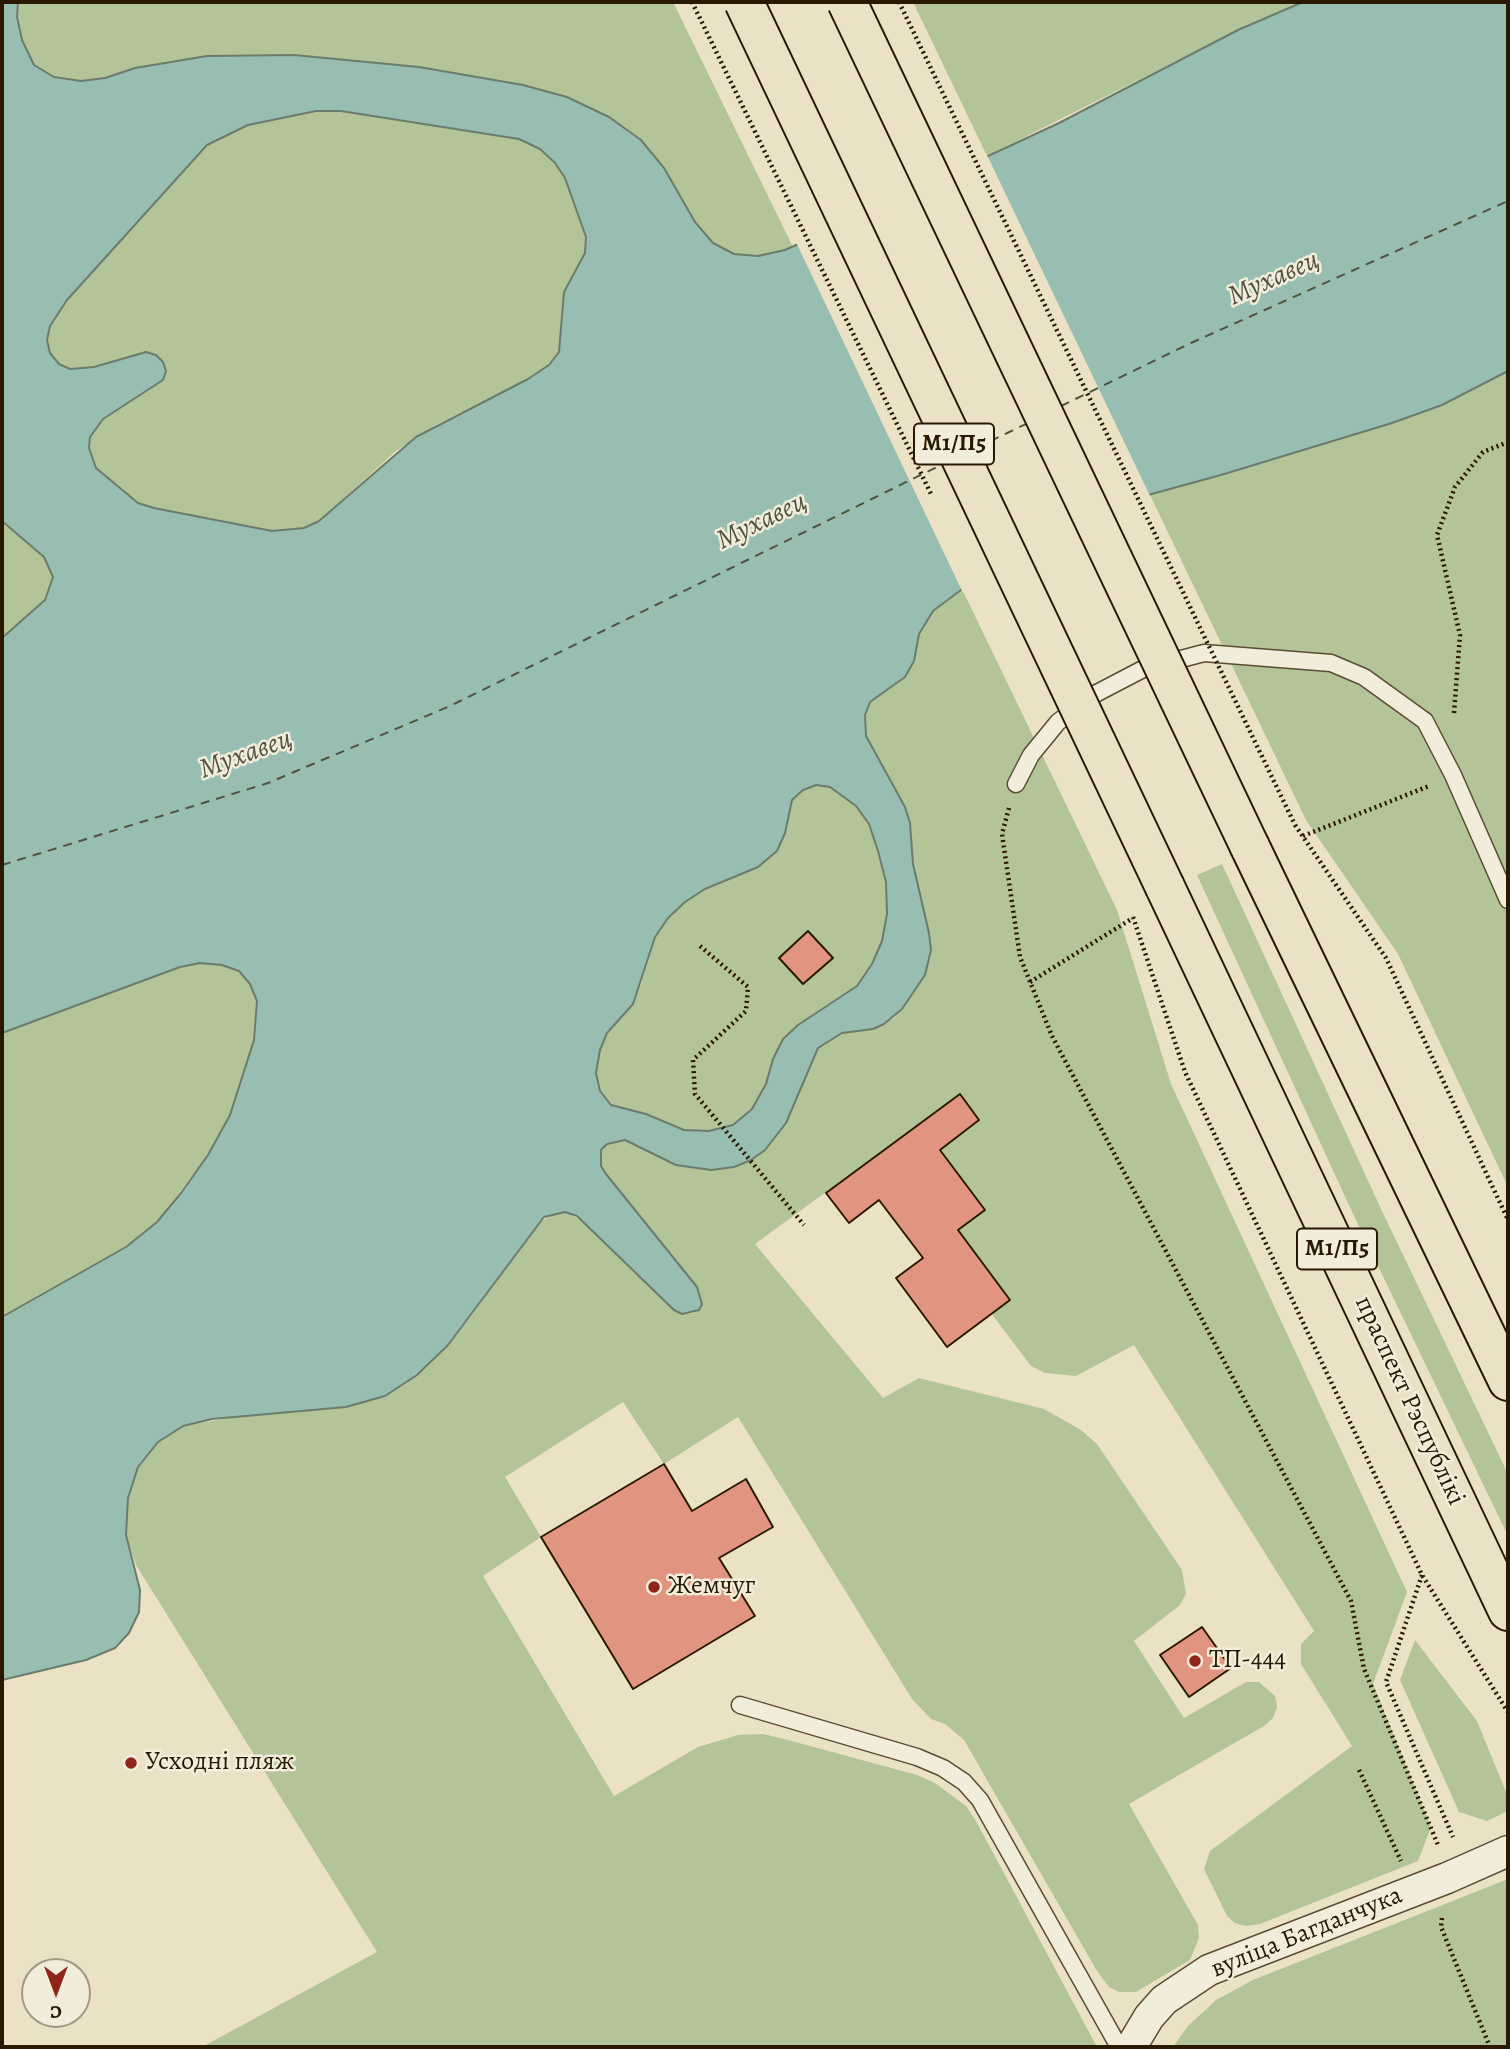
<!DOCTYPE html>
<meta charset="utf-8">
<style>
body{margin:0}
#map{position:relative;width:1510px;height:2049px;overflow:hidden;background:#ebe2c6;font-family:Alegreya,serif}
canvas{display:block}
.frame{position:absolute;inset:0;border:4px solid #2a1902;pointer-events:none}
.north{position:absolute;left:21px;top:1958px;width:70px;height:70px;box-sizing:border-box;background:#f2ecda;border:2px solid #a29884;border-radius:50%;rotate:180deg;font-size:19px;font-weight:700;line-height:28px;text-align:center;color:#2a1902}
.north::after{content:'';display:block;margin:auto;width:24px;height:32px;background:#8f2418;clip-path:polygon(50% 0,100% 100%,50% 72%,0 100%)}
</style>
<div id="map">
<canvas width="1510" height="2049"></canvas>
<div class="frame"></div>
<div class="north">С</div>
</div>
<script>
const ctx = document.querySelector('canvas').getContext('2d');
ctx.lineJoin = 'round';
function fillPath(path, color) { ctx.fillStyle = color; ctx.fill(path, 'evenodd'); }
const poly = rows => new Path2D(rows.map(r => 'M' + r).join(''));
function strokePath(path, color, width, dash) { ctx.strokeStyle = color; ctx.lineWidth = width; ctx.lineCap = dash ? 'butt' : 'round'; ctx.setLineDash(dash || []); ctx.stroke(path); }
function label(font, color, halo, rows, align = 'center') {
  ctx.font = font + ' Alegreya,serif'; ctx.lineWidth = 5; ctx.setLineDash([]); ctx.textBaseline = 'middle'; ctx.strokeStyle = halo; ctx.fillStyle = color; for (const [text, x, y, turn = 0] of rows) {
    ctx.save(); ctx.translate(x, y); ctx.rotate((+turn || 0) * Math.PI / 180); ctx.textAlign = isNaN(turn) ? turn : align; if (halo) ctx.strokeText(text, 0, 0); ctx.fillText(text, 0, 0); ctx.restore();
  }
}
fillPath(poly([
 [18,2,673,2,793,247,758,256,734,255,713,243,695,222,664,168,609,117,567,97,523,85,419,67,294,55,207,56,135,68,105,78,81,81,54,77,34,65,22,40,17,17],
 [913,2,1303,2,1238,30,987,156],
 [316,111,341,111,519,139,540,149,555,162,565,177,586,238,585,253,564,292,559,352,549,365,528,379,436,425,396,451,319,521,304,528,272,531,154,508,138,503,96,468,89,448,90,437,103,419,166,371,163,362,156,355,146,352,94,367,70,369,59,364,50,353,47,340,50,326,67,300,208,145,248,125],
 [1508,371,1508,1187,1398,954,1306,820,1150,495,1392,423,1442,405],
 [2,521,44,557,53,577,45,600,2,638],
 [962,589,1117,910,1171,1084,1407,1592,1373,1684,1431,1827,1418,1861,1260,1924,1246,1926,1235,1923,1227,1916,1204,1869,1210,1851,1352,1746,1301,1664,1301,1644,1314,1631,1134,1345,1076,1376,1045,1373,1031,1366,991,1313,1010,1299,958,1230,985,1210,940,1150,979,1120,960,1094,755,1244,883,1398,919,1378,1044,1409,1081,1430,1097,1444,1182,1570,1186,1594,1180,1605,1134,1641,1184,1718,1246,1682,1259,1682,1275,1696,1277,1707,1273,1718,1264,1726,1129,1804,1198,1925,1199,1938,1190,1960,1136,1992,1119,1992,1109,1987,1097,1971,964,1740,945,1724,931,1719,912,1699,738,1417,664,1464,623,1402,505,1477,541,1537,483,1576,614,1796,698,1747,738,1735,763,1734,788,1740,917,1775,935,1783,966,1806,976,1821,1097,2047,202,2047,377,1952,136,1565,126,1535,128,1498,138,1467,158,1442,183,1426,247,1415,417,1375,448,1345,472,1315,536,1225,554,1213,565,1212,587,1223,674,1310,691,1314,699,1310,702,1303,697,1287,606,1174,601,1166,601,1150,606,1144,625,1140,676,1165,765,1149,786,1123,818,1048,842,1033,873,1029,884,1024,894,1018,924,975,931,950,929,933,913,864,910,823,905,807,866,736,865,715,870,702,894,686,914,661,919,634,933,611],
 [816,785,830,787,856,806,869,824,878,851,886,882,887,914,882,941,872,964,857,986,798,1025,783,1039,773,1059,766,1084,752,1109,733,1125,709,1131,684,1130,646,1114,611,1105,600,1091,596,1073,600,1050,607,1033,621,1018,641,984,655,937,668,918,685,902,705,889,758,867,776,851,785,833,792,800,803,790],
 [1222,864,1382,1211,1508,1474,1508,1536,1354,1216,1197,875],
 [200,963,222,965,239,971,250,984,257,1001,254,1040,243,1078,230,1115,208,1155,157,1222,126,1247,2,1317,2,1033,180,967],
 [1415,1640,1477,1721,1508,1797,1508,1811,1487,1821,1459,1812,1400,1680],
 [1508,1879,1508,2047,1173,2047,1188,2026,1216,2000,1253,1980]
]), '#b3c498');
const water = poly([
 [2,2,18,2,17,17,22,40,34,65,54,77,81,81,105,78,135,68,207,56,294,55,419,67,523,85,567,97,609,117,641,140,664,168,695,222,713,243,734,254,758,256,785,250,816,236,1059,123,1238,30,1303,2,1508,2,1508,371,1442,405,1392,423,1221,475,1053,521,933,611,919,634,914,661,905,677,870,702,865,715,866,736,905,807,910,823,913,864,929,933,931,950,925,975,902,1009,884,1024,873,1029,842,1033,818,1048,786,1123,765,1150,751,1160,734,1167,711,1170,676,1165,625,1140,607,1144,601,1150,601,1166,606,1174,697,1287,702,1304,699,1310,682,1314,674,1310,577,1216,565,1212,544,1217,448,1345,417,1375,385,1396,346,1407,212,1419,183,1426,158,1442,138,1467,128,1498,126,1535,140,1590,139,1612,129,1633,115,1648,86,1660,2,1680,2,1317,126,1247,157,1222,181,1193,208,1155,230,1115,254,1040,257,1001,250,984,239,971,222,965,200,963,180,967,2,1033,2,638,45,600,53,577,44,557,2,521,2,2],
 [316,111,341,111,519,139,540,149,555,163,565,178,586,237,585,253,564,292,559,352,549,365,528,379,416,437,319,521,304,528,272,531,154,508,138,503,96,468,89,448,90,437,103,419,163,380,166,371,163,362,156,355,146,352,94,367,70,369,59,364,50,353,47,340,50,326,67,300,207,145,248,125,316,111],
 [816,785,830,787,856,806,869,824,878,851,886,882,887,914,882,941,872,964,857,986,798,1025,783,1039,773,1059,766,1084,752,1109,733,1125,709,1131,684,1130,646,1114,611,1105,600,1091,596,1073,600,1050,607,1033,633,1004,655,937,668,918,685,902,705,889,758,867,777,851,785,833,792,800,803,790,816,785]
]);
fillPath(water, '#98beb2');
strokePath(water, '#6c7c6c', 2);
fillPath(poly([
 [986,153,1151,498,1054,524,963,593,796,242]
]), '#ebe2c6');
strokePath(poly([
 [1061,406,1191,343,1508,201],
 [976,448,1028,423],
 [2,865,268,783,450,706,943,464]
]), '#505340', 2, [9, 7]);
const building = poly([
 [808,931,833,958,803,984,779,958,808,931],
 [960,1094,979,1120,940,1150,985,1210,958,1230,1010,1300,947,1347,896,1278,923,1258,879,1200,849,1223,826,1193,960,1094],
 [664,1464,692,1511,746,1479,773,1527,719,1558,755,1616,633,1689,541,1537,664,1464],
 [1202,1627,1231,1668,1189,1697,1160,1655,1202,1627]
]);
fillPath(building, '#e19581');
strokePath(building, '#2a1902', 2);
const lane = poly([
 [1016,784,1031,755,1058,722,1097,693,1143,669,1204,653,1331,663,1364,677,1425,721,1453,775,1508,900],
 [740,1705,917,1757,943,1768,964,1782,980,1800,1119,2047]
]);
const street = poly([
 [1131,2047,1149,2017,1164,2000,1209,1970,1447,1878,1508,1851]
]);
const highway = poly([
 [1250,847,1508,1381],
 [1165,887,1508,1611]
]);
strokePath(lane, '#5a4b33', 19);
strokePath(street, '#5a4b33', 33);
strokePath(highway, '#2a1902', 42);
strokePath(poly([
 [1454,713,1460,635,1437,535,1455,487,1483,452,1508,442],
 [1009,808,1002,834,1020,957,1052,1036,1351,1601,1364,1669,1438,1845],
 [1295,825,1386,958,1508,1220],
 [1303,836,1429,786],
 [1133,917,1185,1072,1422,1575,1508,1712],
 [700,946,748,987,746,1011,693,1060,695,1094,804,1225],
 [1030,982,1133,918],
 [1422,1575,1386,1682,1453,1837],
 [1359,1770,1401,1861],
 [1442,1918,1441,1927,1490,2047]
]), '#2a1902', 4.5, [2, 3.5]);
strokePath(lane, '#f2ecda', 16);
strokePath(street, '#f2ecda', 30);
strokePath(highway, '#ebe2c6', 38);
const highwayBridge = poly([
 [744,2,1165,887],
 [847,2,1250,847]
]);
strokePath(highwayBridge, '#2a1902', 42, []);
strokePath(poly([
 [692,2,931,494],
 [899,2,1295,825]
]), '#2a1902', 4.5, [2, 3.5]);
strokePath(highwayBridge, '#ebe2c6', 38);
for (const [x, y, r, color] of [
 [654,1587,7,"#8f2418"],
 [1195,1661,7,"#8f2418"],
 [131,1763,7,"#8f2418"]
]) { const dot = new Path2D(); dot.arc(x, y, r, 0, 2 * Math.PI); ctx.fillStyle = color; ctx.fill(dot); strokePath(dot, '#f2ecda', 2.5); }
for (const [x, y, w] of [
 [954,444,80],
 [1337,1249,80]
]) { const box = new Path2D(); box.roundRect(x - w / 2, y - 20.5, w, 41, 5); ctx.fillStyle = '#f2ecda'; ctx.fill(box); strokePath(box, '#2a1902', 2); }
label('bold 24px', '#2a1902', null, [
 ["М1/П5",954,444],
 ["М1/П5",1337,1249]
]);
label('26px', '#2a1902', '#f2ecda', [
 ["праспект Рэспублікі",1409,1401,65],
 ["вуліца Багданчука",1307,1933,-22]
]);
label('26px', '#2a1902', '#f2ecda', [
 ["Жемчуг",668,1587],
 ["ТП-444",1209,1661],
 ["Усходні пляж",145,1763]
], 'left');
label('italic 28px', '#505340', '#f2ecda', [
 ["Мухавец",1274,279,-24],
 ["Мухавец",762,522,-26],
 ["Мухавец",246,755,-20]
]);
</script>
